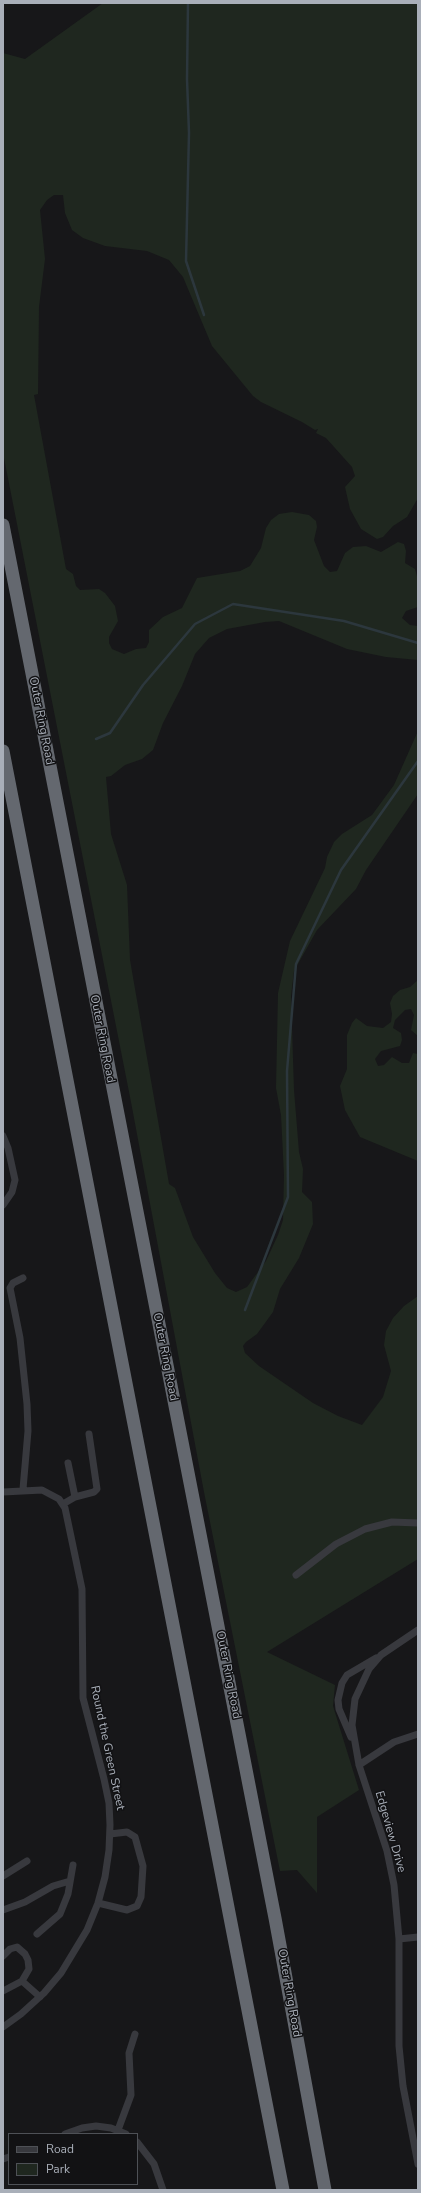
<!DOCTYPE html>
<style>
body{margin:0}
#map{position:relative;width:421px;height:2193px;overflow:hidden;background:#171719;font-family:"Nunito Sans",sans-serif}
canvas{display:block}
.frame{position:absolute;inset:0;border:4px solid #a9afb9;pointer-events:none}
.legend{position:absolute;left:8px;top:2133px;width:130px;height:52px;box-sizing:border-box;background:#121214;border:1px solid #4e5156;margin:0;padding:5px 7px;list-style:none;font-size:12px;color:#a9afb9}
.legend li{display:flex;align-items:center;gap:8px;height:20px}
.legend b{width:20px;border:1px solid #4e5156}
</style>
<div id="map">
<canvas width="421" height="2193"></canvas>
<div class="frame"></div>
<ul class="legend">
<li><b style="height:5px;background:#38393e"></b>Road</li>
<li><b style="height:11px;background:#1f271f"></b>Park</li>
</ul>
</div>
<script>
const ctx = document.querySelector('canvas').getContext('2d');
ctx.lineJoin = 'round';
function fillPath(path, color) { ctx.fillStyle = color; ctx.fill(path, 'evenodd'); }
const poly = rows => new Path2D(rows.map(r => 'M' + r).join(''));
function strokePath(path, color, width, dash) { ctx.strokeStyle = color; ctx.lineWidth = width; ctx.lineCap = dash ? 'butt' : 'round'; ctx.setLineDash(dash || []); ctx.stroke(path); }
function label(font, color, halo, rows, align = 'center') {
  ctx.font = font + ' "Nunito Sans",sans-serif'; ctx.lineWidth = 3; ctx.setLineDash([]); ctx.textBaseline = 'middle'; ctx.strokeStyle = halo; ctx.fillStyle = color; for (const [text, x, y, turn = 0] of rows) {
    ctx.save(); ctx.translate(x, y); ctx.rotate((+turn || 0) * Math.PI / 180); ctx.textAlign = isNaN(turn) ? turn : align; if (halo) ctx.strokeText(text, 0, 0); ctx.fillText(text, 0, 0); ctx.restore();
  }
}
fillPath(poly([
 [103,3,418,3,418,498,407,517,393,526,383,537,377,539,361,529,350,509,345,487,355,476,352,467,326,438,316,433,318,429,315,430,302,422,261,402,253,396,212,346,183,277,169,260,147,251,105,246,83,238,72,230,65,213,63,195,54,195,47,200,40,210,45,259,39,307,38,394,34,395,66,569,73,574,76,586,80,590,99,589,105,593,115,606,118,621,109,637,109,643,112,649,124,654,136,649,146,648,149,642,149,630,163,617,182,608,197,578,240,571,250,566,261,548,266,528,271,520,279,514,292,512,309,515,316,521,317,527,314,540,324,566,330,572,337,571,345,553,353,547,366,546,381,552,398,542,404,544,406,551,405,563,415,569,418,580,418,607,406,611,402,618,410,625,418,626,418,660,386,657,347,649,279,621,265,622,227,629,209,638,195,654,182,686,163,723,153,750,142,759,125,765,111,776,106,777,111,834,127,885,130,960,169,1184,175,1188,193,1237,215,1273,227,1288,236,1292,247,1287,266,1261,278,1235,283,1220,284,1175,281,1115,276,1088,278,993,290,941,325,868,327,857,334,842,342,834,372,815,394,785,418,731,418,794,366,870,356,889,317,930,294,971,291,996,294,1090,299,1152,303,1169,302,1192,312,1202,313,1224,299,1258,280,1289,273,1312,257,1334,246,1342,243,1346,245,1353,259,1366,313,1403,338,1416,362,1425,383,1397,391,1371,384,1345,386,1331,393,1318,404,1306,418,1296,418,1559,267,1652,335,1685,333,1706,359,1790,317,1817,317,1893,297,1870,280,1871,204,1492,131,1102,3,453,3,53,25,59],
 [418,980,418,1036,411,1030,414,1015,411,1009,405,1010,395,1020,393,1028,401,1033,402,1040,400,1046,381,1051,375,1059,378,1066,384,1065,392,1057,402,1063,409,1063,413,1053,418,1054,418,1161,360,1137,345,1110,340,1086,347,1069,347,1035,352,1023,356,1018,367,1026,383,1028,391,1022,392,1014,390,1003,393,996,400,990,410,987]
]), '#1f271f');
strokePath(poly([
 [188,3,187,79,189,133,186,261,204,315],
 [96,739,110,733,143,685,195,624,233,604,344,621,418,643],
 [245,1310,288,1197,287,1071,296,964,341,870,418,761]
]), '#2c373d', 2.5);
strokePath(poly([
 [3,1136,8,1148,15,1180,12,1192,3,1205],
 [23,1278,13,1283,10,1288,20,1338,27,1404,28,1431,23,1489],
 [68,1463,75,1497],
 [3,1492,42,1490,59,1499,65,1508,82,1589,83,1698,104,1779,109,1803,110,1825,109,1850,105,1877,98,1903,87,1930,61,1973,44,1993,21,2014,3,2027],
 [63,1504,75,1497,94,1492,97,1489,89,1434],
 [296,1575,336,1544,365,1529,392,1522,418,1523],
 [418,1630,381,1655,369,1669,355,1699,352,1725,359,1765,387,1851,394,1885,399,1939,399,2046,403,2086,418,2164],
 [351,1737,339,1709,338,1700,342,1683,347,1675,376,1658],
 [359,1765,394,1742,418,1734],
 [3,1876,27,1861],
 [98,1903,127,1910,137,1906,141,1897,143,1866,135,1837,127,1832,110,1834],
 [3,1910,25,1902,53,1886,70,1881],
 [37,1934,60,1914,68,1894,73,1865],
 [399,1939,418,1937],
 [3,1956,10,1949,17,1947,25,1954,28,1960,29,1969,22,1981,3,1991],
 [22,1981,40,1997],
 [118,2130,131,2095,129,2053,135,2034],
 [65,2134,82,2128,96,2126,111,2128,126,2134],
 [137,2142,154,2164,163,2190],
 [3,2159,9,2157]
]), '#38393e', 7);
strokePath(poly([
 [3,525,275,1918,325,2190],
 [3,751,283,2190]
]), '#64686f', 13);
label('12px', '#a9afb9', '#121214', [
 ["Outer Ring Road",41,721,79],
 ["Outer Ring Road",102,1039,79],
 ["Outer Ring Road",165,1357,79],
 ["Outer Ring Road",228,1675,79],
 ["Round the Green Street",107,1748,78],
 ["Edgeview Drive",390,1832,74],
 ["Outer Ring Road",289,1993,80]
]);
</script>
